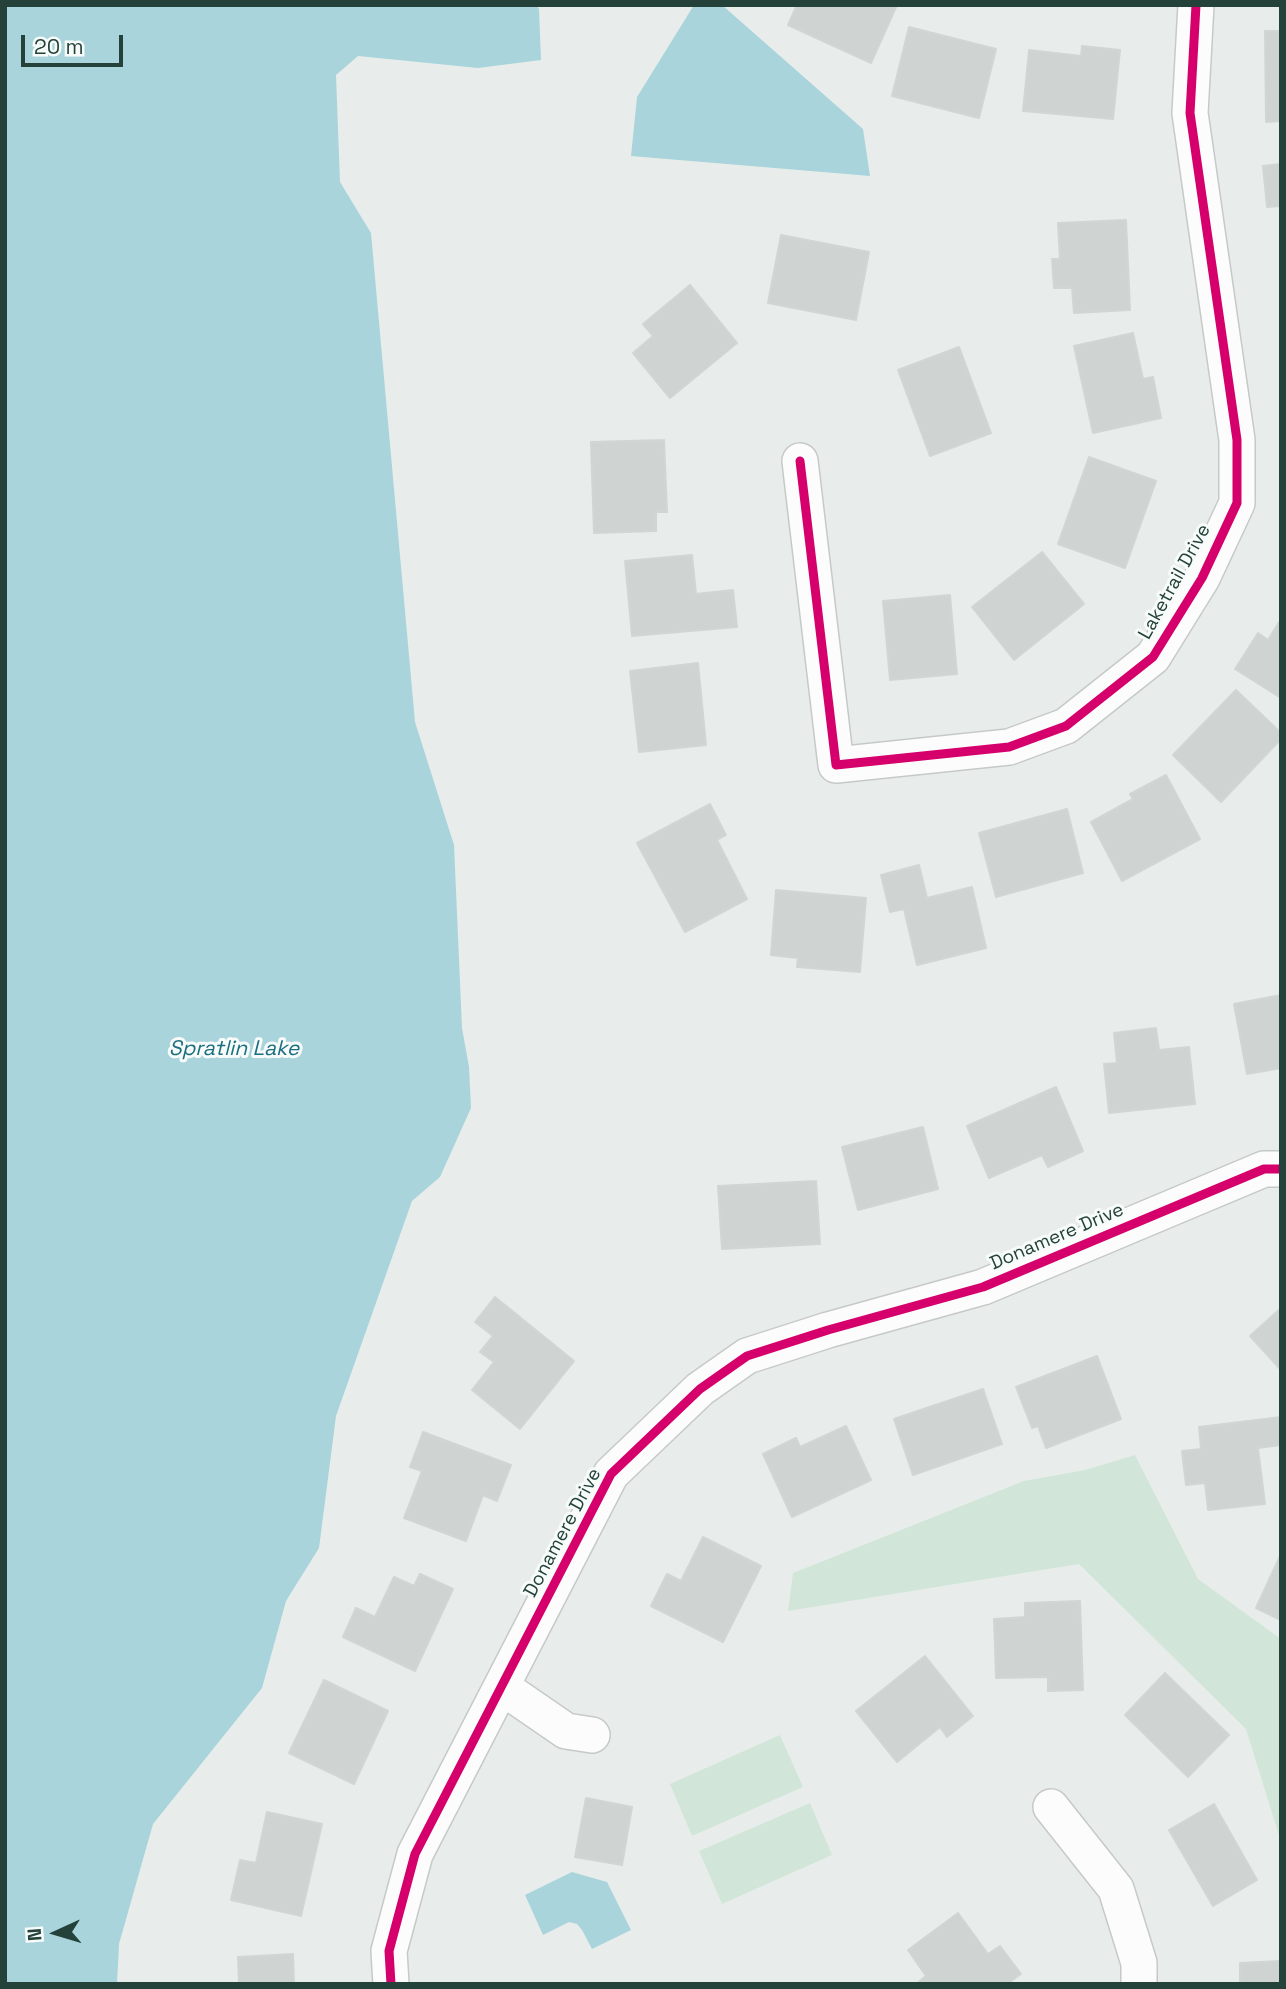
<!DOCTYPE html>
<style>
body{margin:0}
#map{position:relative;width:1286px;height:1989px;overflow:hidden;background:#e8edeb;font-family:"Space Grotesk",sans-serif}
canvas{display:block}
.frame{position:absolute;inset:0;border:7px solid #24423a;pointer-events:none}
.north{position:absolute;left:21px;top:1898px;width:70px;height:70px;-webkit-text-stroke:5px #f7fbf9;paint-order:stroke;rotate:266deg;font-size:19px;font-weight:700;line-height:28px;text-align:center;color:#24423a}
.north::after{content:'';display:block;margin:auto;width:24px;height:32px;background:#24423a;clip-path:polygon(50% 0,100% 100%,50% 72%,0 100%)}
.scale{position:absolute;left:21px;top:35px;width:102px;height:32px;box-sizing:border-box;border:4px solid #24423a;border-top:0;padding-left:9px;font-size:21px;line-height:24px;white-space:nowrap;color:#24423a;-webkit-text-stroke:5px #f7fbf9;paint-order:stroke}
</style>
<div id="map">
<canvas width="1286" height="1989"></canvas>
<div class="frame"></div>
<div class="north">N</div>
<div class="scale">20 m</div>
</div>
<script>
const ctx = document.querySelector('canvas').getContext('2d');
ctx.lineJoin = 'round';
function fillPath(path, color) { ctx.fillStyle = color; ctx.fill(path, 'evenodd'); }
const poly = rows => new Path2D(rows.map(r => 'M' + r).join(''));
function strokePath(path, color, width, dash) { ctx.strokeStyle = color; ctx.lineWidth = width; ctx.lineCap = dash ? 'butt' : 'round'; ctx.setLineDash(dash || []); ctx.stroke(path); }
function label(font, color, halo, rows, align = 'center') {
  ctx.font = font + ' "Space Grotesk",sans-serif'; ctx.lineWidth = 6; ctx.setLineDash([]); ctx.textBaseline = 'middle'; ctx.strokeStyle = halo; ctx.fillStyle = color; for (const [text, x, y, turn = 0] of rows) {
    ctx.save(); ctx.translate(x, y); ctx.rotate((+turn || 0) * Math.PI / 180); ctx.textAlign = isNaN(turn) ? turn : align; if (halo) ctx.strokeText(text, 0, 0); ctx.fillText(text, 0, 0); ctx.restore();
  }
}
fillPath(poly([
 [1135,1455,1198,1579,1281,1639,1281,1842,1246,1729,1079,1564,788,1611,793,1573,1024,1481,1085,1470],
 [780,1735,803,1787,692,1836,670,1784],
 [810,1803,832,1855,722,1904,699,1851]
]), '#d1e6d8');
fillPath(poly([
 [5,5,536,5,539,9,541,60,478,68,358,56,336,75,340,182,371,233,415,722,454,845,462,1028,469,1067,471,1108,440,1177,412,1201,336,1416,319,1548,286,1601,262,1688,153,1824,119,1944,117,1984,5,1984],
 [694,5,722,5,863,129,870,176,631,156,637,97],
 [572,1872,607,1882,631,1930,592,1949,582,1930,577,1924,569,1922,543,1935,525,1895]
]), '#a9d4db');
const building = poly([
 [797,5,897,5,871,63,788,25,797,5],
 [909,27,996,49,979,118,892,96,909,27],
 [1265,31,1281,31,1281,121,1266,122,1265,31],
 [1082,46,1120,50,1113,119,1023,111,1029,50,1081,56,1082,46],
 [1281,164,1281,206,1267,207,1263,166,1281,164],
 [1126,220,1130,310,1074,313,1072,288,1054,288,1052,259,1060,259,1058,223,1126,220],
 [781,235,869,252,856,320,768,303,781,235],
 [690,285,737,343,670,398,633,353,653,336,643,324,690,285],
 [1133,333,1143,379,1153,377,1161,418,1093,433,1074,346,1133,333],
 [959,347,991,433,930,456,898,370,959,347],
 [664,440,667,512,656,512,656,531,594,533,591,442,664,440],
 [1089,457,1156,481,1125,568,1058,544,1089,457],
 [1042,552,1084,604,1014,660,972,607,1042,552],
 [692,555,696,594,733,590,737,627,632,636,625,561,692,555],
 [950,595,957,674,890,680,883,601,950,595],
 [1281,619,1281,698,1235,669,1258,633,1268,640,1281,619],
 [698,663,706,745,639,752,630,671,698,663],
 [1236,690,1281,733,1281,739,1221,802,1173,755,1236,690],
 [1166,775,1200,839,1122,881,1091,822,1133,799,1130,794,1166,775],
 [710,804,726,835,717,840,747,899,685,932,637,843,710,804],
 [1067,809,1083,873,996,897,979,833,1067,809],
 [919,865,927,898,972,887,986,948,917,965,904,909,890,912,881,875,919,865],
 [776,890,866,898,860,972,797,967,798,958,771,955,776,890],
 [1281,995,1281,1068,1247,1074,1234,1004,1281,995],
 [1156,1028,1159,1050,1189,1047,1195,1104,1109,1113,1104,1064,1117,1063,1114,1033,1156,1028],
 [1056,1087,1083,1151,1048,1167,1042,1155,989,1178,967,1126,1056,1087],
 [923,1127,938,1189,858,1210,842,1147,923,1127],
 [816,1181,820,1244,722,1249,718,1186,816,1181],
 [495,1297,574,1361,520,1429,472,1390,494,1362,480,1352,493,1336,475,1322,495,1297],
 [1281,1308,1281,1370,1250,1336,1281,1308],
 [1097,1356,1121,1419,1046,1448,1038,1426,1032,1428,1016,1387,1097,1356],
 [983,1389,1002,1444,913,1475,894,1419,983,1389],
 [1281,1417,1281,1445,1258,1448,1265,1504,1208,1510,1205,1483,1186,1485,1182,1451,1201,1449,1199,1427,1281,1417],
 [846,1426,871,1480,792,1517,763,1454,796,1438,800,1447,846,1426],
 [423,1432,511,1465,497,1501,483,1495,466,1541,404,1518,422,1471,410,1467,423,1432],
 [703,1537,761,1566,723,1642,651,1606,667,1574,681,1581,703,1537],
 [1281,1554,1281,1620,1256,1608,1281,1554],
 [420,1574,453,1589,415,1671,343,1637,356,1608,375,1617,394,1577,414,1586,420,1574],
 [1080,1601,1083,1690,1048,1691,1048,1677,996,1678,994,1619,1025,1617,1025,1603,1080,1601],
 [925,1656,973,1716,947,1737,940,1727,897,1762,856,1711,925,1656],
 [1165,1673,1229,1735,1188,1777,1125,1715,1165,1673],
 [324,1680,388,1711,354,1784,289,1753,324,1680],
 [586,1798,632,1807,622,1865,575,1857,586,1798],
 [1214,1804,1257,1880,1213,1906,1169,1830,1214,1804],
 [267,1812,322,1824,301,1916,231,1900,240,1860,256,1863,267,1812],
 [958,1913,988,1954,1000,1946,1021,1974,1007,1984,916,1984,926,1976,908,1950,958,1913],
 [293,1954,294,1984,239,1984,238,1957,293,1954],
 [1281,1961,1281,1984,1240,1984,1240,1963,1281,1961]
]);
fillPath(building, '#cfd4d2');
strokePath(building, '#d1d6d4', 2);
const minor = poly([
 [800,461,836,765,1009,747,1066,726,1153,657,1202,578,1237,503,1237,440,1190,113,1196,5],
 [502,1687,566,1731,592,1735],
 [1051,1807,1116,1889,1139,1963,1139,1984],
 [391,1984,389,1951,415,1854,611,1474,700,1389,747,1356,828,1330,983,1287,1264,1169,1281,1169]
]);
strokePath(minor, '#c5cac8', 38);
strokePath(minor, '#fcfcfc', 35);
strokePath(poly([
 [800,461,836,765,1009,747,1066,726,1153,657,1202,578,1237,503,1237,440,1190,113,1196,5],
 [391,1984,389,1951,415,1854,611,1474,700,1389,747,1356,828,1330,983,1287,1264,1169,1281,1169]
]), '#d6006c', 9);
label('19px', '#24423a', '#f7fbf9', [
 ["Laketrail Drive",1175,582,-61],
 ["Donamere Drive",1057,1237,-23],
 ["Donamere Drive",563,1533,-62]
]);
label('italic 21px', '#1c6f80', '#f7fbf9', [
 ["Spratlin Lake",234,1049]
]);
</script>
